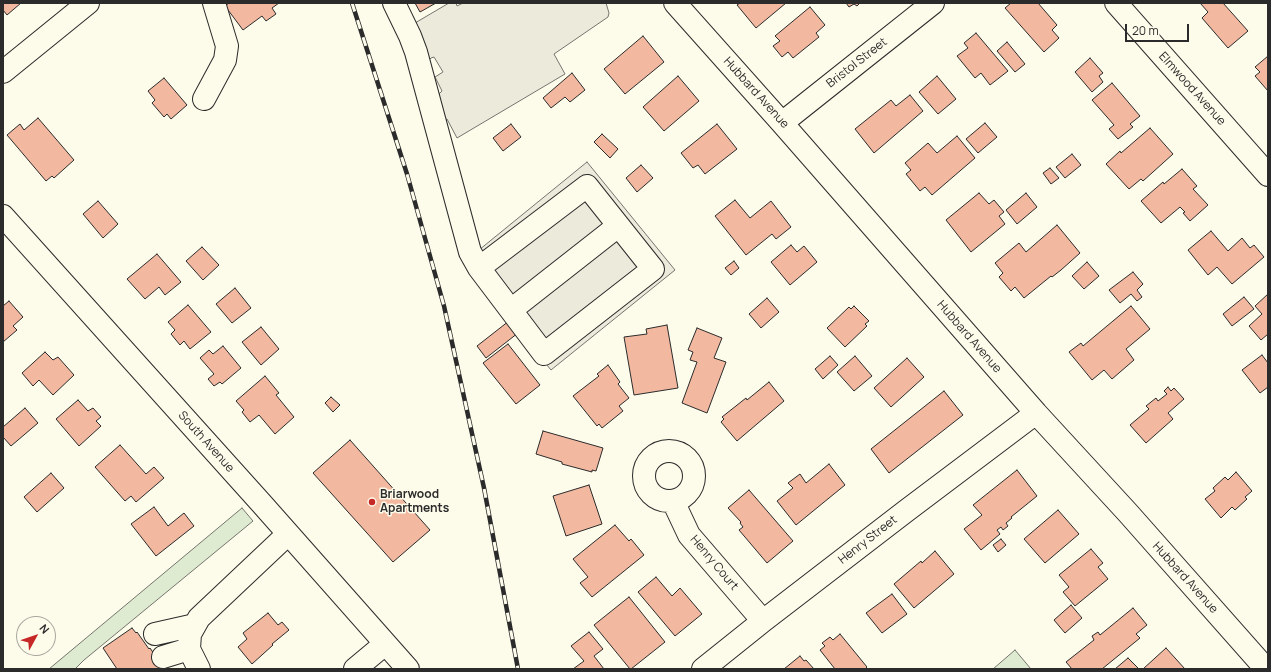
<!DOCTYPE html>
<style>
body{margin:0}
#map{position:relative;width:1271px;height:672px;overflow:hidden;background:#fdfbea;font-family:Manrope,sans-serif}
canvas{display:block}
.frame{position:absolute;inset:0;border:4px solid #2b2b2b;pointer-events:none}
.north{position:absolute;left:16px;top:616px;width:40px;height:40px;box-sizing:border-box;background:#fdfbea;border:1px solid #a9a89e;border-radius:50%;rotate:50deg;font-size:11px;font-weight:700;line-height:16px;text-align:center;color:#2b2b2b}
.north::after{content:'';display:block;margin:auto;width:14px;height:18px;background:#c62828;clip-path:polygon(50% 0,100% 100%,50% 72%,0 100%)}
.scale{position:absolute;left:1125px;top:24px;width:64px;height:18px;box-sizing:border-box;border:2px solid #2b2b2b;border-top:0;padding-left:5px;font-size:12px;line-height:14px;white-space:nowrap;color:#2b2b2b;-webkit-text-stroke:3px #fdfbea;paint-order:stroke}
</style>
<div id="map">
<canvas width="1271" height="672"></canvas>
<div class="frame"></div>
<div class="north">N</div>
<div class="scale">20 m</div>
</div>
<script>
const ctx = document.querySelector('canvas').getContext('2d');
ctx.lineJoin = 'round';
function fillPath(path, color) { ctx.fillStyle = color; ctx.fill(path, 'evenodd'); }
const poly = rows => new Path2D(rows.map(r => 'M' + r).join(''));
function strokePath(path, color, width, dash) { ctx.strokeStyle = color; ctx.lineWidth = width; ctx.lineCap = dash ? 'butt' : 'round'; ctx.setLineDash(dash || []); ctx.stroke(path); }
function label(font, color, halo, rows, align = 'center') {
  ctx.font = font + ' Manrope,sans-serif'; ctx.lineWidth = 3; ctx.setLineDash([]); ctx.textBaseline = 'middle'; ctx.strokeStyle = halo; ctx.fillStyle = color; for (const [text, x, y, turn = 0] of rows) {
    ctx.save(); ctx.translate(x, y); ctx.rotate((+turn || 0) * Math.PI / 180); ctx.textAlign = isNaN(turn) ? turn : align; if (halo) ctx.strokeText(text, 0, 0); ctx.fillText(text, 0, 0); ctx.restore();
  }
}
const green = poly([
 [242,508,253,521,84,660,75,669,49,669,242,508],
 [1015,650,1031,669,993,669,1015,650]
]);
fillPath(green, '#deebd1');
strokePath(green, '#74746e', 1);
const parking = poly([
 [449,3,456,3,457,6,463,3,606,3,609,13,608,17,554,54,565,74,457,138,447,119,443,121,436,94,439,94,442,91,435,77,443,72,434,57,431,58,428,61,415,23,449,3],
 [587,162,675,270,551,370,463,263,587,162]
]);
fillPath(parking, '#eceadb');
strokePath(parking, '#74746e', 1);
const building = poly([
 [3,3,21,3,7,15,3,10,3,3],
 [229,3,279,3,272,8,276,14,266,21,262,16,243,30,225,6,229,3],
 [415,3,436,3,420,12,415,3],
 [740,3,786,3,756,28,737,5,740,3],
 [846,3,860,3,857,6,854,4,849,7,846,3],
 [1011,3,1038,3,1057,25,1052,30,1059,38,1044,52,1005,8,1011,3],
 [1200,3,1223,3,1248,31,1228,48,1202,18,1208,12,1200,3],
 [810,7,825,25,816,33,819,37,793,58,788,52,782,57,773,46,780,41,775,36,810,7],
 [976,33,1008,71,990,85,981,73,975,78,957,56,968,48,964,43,976,33],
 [643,36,664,62,625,94,604,69,643,36],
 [1007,42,1025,64,1015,72,997,51,1007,42],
 [1268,56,1268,91,1255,76,1260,72,1255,67,1268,56],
 [1090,58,1103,73,1099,76,1103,82,1092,92,1075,72,1090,58],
 [572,73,585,90,570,102,565,97,551,108,543,98,572,73],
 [678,76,699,101,664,131,643,107,678,76],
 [937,76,956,99,938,114,919,92,937,76],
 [164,78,187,105,171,119,167,114,164,117,152,103,155,100,148,91,164,78],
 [1112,83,1140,116,1130,124,1133,127,1118,139,1109,129,1114,125,1092,100,1112,83],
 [910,95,923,111,874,153,855,129,891,100,896,106,910,95],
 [38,118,74,160,54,178,52,176,46,181,7,135,20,124,24,130,38,118],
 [985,123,997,137,978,153,966,139,985,123],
 [511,124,521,137,503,151,493,138,511,124],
 [717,124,737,149,705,174,698,165,693,168,681,153,717,124],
 [1150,128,1173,154,1143,181,1141,179,1129,189,1106,164,1120,151,1121,153,1150,128],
 [602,134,618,149,610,158,594,142,602,134],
 [957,136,975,158,932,195,925,187,920,191,906,174,911,170,905,163,928,143,937,153,957,136],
 [1072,154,1081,165,1065,178,1056,167,1072,154],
 [641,165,653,178,637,192,626,178,641,165],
 [1050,168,1059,178,1051,184,1043,173,1050,168],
 [1182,169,1197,186,1193,189,1208,205,1190,221,1183,213,1185,212,1180,207,1161,223,1141,201,1163,182,1164,184,1182,169],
 [979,193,989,204,994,200,1004,212,999,216,1005,224,971,252,946,220,979,193],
 [1026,193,1037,207,1017,224,1006,210,1026,193],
 [735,200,750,218,771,201,791,227,776,239,772,234,746,255,715,216,735,200],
 [98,201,118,224,103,238,83,214,98,201],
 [1057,225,1080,253,1061,270,1052,277,1051,276,1024,298,1015,287,1011,291,999,277,1003,273,995,263,1019,243,1026,252,1057,225],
 [1211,231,1228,251,1242,238,1250,248,1254,245,1264,257,1232,284,1217,267,1208,275,1188,250,1211,231],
 [791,245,797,252,804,246,817,262,790,285,771,262,791,245],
 [202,247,219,265,203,280,186,261,202,247],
 [157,254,181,282,165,295,159,287,145,299,127,279,157,254],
 [734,261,739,268,731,275,725,268,734,261],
 [1087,262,1099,276,1084,289,1072,276,1087,262],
 [1133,272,1143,284,1137,290,1142,297,1137,301,1131,294,1120,303,1109,290,1133,272],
 [235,288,251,308,232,323,216,304,235,288],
 [1268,294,1268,334,1261,340,1249,326,1262,314,1255,306,1268,294],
 [1244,297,1254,309,1232,326,1223,314,1244,297],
 [767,298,779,312,761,328,749,314,767,298],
 [9,301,23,317,13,326,17,330,3,342,3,306,9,301],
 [188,305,211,332,190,349,184,341,180,345,171,334,175,330,168,322,188,305],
 [854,306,869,321,865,324,867,326,845,347,827,328,849,307,851,309,854,306],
 [1131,306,1150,329,1126,349,1134,360,1112,379,1104,370,1092,380,1069,352,1081,343,1083,346,1131,306],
 [509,321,518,333,486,358,477,346,509,321],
 [667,325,678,388,634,395,624,337,647,334,646,329,667,325],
 [261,327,279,349,261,365,242,342,261,327],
 [697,328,722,338,714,358,726,362,707,413,682,403,697,362,690,360,693,352,688,350,697,328],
 [508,344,540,385,516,404,483,363,508,344],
 [223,346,241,368,222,384,220,382,214,386,208,379,214,374,200,358,209,350,213,354,223,346],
 [45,352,53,360,58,357,74,375,53,395,39,380,33,386,22,373,45,352],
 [1262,355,1268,363,1268,387,1260,393,1242,370,1262,355],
 [830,356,838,365,823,379,815,369,830,356],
 [855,356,872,376,854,391,837,372,855,356],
 [907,358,924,377,891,407,874,388,907,358],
 [608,365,620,382,618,384,629,398,619,406,623,411,602,428,599,424,597,426,573,396,599,376,597,374,608,365],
 [265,376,279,393,276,395,294,417,275,434,259,415,250,422,242,412,244,410,236,401,265,376],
 [769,382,784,401,737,441,721,422,724,419,722,417,746,398,747,400,769,382],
 [1168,387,1171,391,1174,388,1184,399,1168,413,1173,419,1146,443,1130,425,1149,409,1146,406,1156,398,1158,401,1167,394,1164,391,1168,387],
 [944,391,963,415,889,473,871,449,944,391],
 [331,397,340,405,333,412,325,403,331,397],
 [78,400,88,411,93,408,101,417,96,421,101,426,79,446,56,419,78,400],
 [25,408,38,423,11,446,3,437,3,427,25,408],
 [543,431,603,448,596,471,592,470,592,472,562,464,562,462,536,454,543,431],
 [350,440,430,530,393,562,313,473,350,440],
 [120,445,146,474,154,467,164,478,136,502,131,496,125,501,95,467,120,445],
 [829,464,845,485,796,525,777,501,793,488,788,483,800,474,806,483,829,464],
 [1017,470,1037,496,1011,517,1012,518,1006,523,1008,526,1003,530,1001,527,997,530,1000,534,981,550,964,529,982,515,973,505,1017,470],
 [1236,472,1252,491,1245,497,1247,499,1235,510,1232,507,1221,518,1205,499,1215,491,1213,488,1225,477,1228,480,1236,472],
 [51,473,64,488,37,512,24,497,51,473],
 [589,485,602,524,566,536,553,496,589,485],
 [749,490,793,541,767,563,739,530,743,527,740,523,741,522,728,508,749,490],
 [154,507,168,526,184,513,194,526,156,556,131,524,154,507],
 [1058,510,1079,534,1045,563,1024,539,1058,510],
 [615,525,629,541,631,539,644,555,592,597,580,583,588,577,573,559,615,525],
 [1001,539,1006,545,998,552,993,545,1001,539],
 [1091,549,1103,563,1098,567,1108,579,1075,606,1063,592,1069,587,1059,575,1091,549],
 [935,551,954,574,914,608,894,584,921,561,922,563,935,551],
 [656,577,672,596,680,588,702,614,675,636,638,592,656,577],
 [892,594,907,614,882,633,866,613,892,594],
 [629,597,665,642,631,669,630,669,594,625,629,597],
 [1071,605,1082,618,1065,633,1054,620,1071,605],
 [1133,608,1147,625,1136,634,1140,638,1102,669,1072,669,1066,662,1094,640,1092,636,1098,632,1100,635,1133,608],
 [268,613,278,625,282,622,289,630,272,644,273,645,252,664,238,647,247,639,243,633,268,613],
 [132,628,136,633,137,632,149,649,150,648,163,667,161,668,162,669,117,669,103,648,132,628],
 [589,632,603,649,594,656,604,669,573,669,584,661,571,646,589,632],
 [840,634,867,667,865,669,835,669,820,650,825,646,822,643,830,637,833,640,840,634],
 [1166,648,1185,669,1143,669,1166,648],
 [800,656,804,661,806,660,814,669,784,669,800,656],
 [1128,658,1139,669,1115,669,1128,658]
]);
fillPath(building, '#f2b8a0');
strokePath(building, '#2b2b2b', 1);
const minor = poly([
 [394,3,410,36,416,52,470,252,479,268,544,354,653,269,587,186,479,268],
 [675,3,782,123,1036,413,1128,513,1266,669],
 [1116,3,1268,175],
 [3,72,88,3],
 [204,99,225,60,227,46,214,3],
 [782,123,933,3],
 [3,216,262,504,408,669],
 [511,310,618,226],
 '644 476a25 25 0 1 1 50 0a25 25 0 1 1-50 0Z',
 [673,501,689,535,763,621],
 [155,634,195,625],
 [163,657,189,649],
 [199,669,189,649,190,634,199,618,288,534],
 [355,669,385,644],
 [703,669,763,621,906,511,1036,413]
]);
strokePath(minor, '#2b2b2b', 24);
strokePath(minor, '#fdfbea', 22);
const rail = poly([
 [352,3,407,174,444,306,484,488,518,669]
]);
strokePath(rail, '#2b2b2b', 4.5);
strokePath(rail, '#fdfbea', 3, [9]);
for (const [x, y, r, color] of [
 [372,502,4,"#c62828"]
]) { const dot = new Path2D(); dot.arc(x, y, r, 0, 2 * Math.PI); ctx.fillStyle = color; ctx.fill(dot); strokePath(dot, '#fdfbea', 1.5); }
label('12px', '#2b2b2b', '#fdfbea', [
 ["Bristol Street",857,63,-38],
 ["Elmwood Avenue",1192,89,48],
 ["Hubbard Avenue",756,93,48],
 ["Hubbard Avenue",969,337,49],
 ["South Avenue",206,442,48],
 ["Henry Street",868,540,-38],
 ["Henry Court",714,563,50],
 ["Hubbard Avenue",1185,578,48]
]);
label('bold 12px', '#2b2b2b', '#fdfbea', [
 ["Briarwood",380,495],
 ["Apartments",380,509]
], 'left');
</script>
